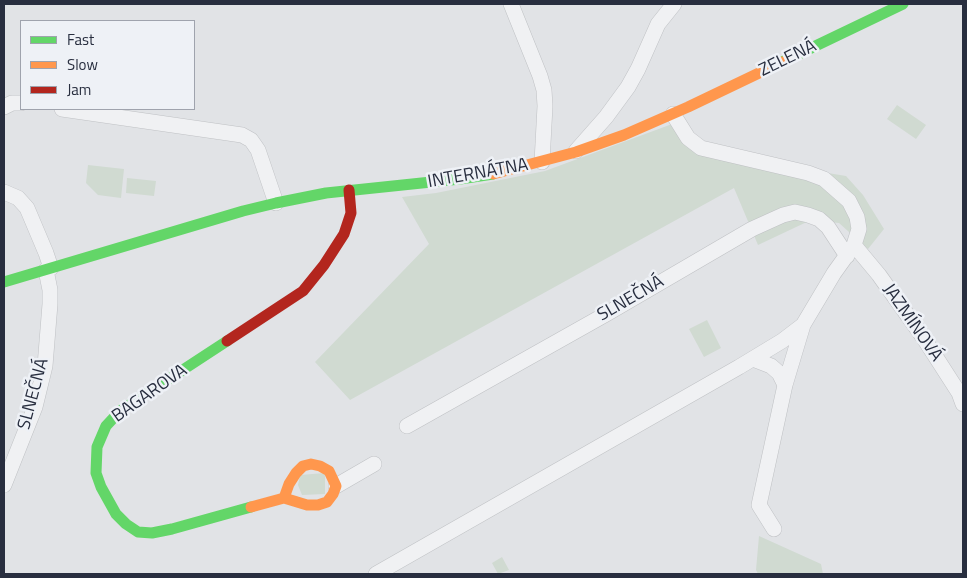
<!DOCTYPE html>
<meta charset="utf-8">
<style>
body{margin:0}
#map{position:relative;width:967px;height:578px;overflow:hidden;background:#e1e3e6;font-family:"Titillium Web",sans-serif}
canvas{display:block}
.frame{position:absolute;inset:0;border:5px solid #282e3f;pointer-events:none}
.legend{position:absolute;left:20px;top:20px;width:175px;height:90px;box-sizing:border-box;background:#eef1f6;border:1px solid #9fa3ad;margin:0;padding:6px 9px;list-style:none;font-size:15px;color:#282e3f}
.legend li{display:flex;align-items:center;gap:10px;height:25px}
.legend b{width:25px;border:1px solid #9fa3ad}
</style>
<div id="map">
<canvas width="967" height="578"></canvas>
<div class="frame"></div>
<ul class="legend">
<li><b style="height:6px;background:#63d668"></b>Fast</li>
<li><b style="height:6px;background:#ff974d"></b>Slow</li>
<li><b style="height:6px;background:#b3261e"></b>Jam</li>
</ul>
</div>
<script>
const ctx = document.querySelector('canvas').getContext('2d');
ctx.lineJoin = 'round';
function fillPath(path, color) { ctx.fillStyle = color; ctx.fill(path, 'evenodd'); }
const poly = rows => new Path2D(rows.map(r => 'M' + r).join(''));
function strokePath(path, color, width, dash) { ctx.strokeStyle = color; ctx.lineWidth = width; ctx.lineCap = dash ? 'butt' : 'round'; ctx.setLineDash(dash || []); ctx.stroke(path); }
function label(font, color, halo, rows, align = 'center') {
  ctx.font = font + ' "Titillium Web",sans-serif'; ctx.lineWidth = 5; ctx.setLineDash([]); ctx.textBaseline = 'middle'; ctx.strokeStyle = halo; ctx.fillStyle = color; for (const [text, x, y, turn = 0] of rows) {
    ctx.save(); ctx.translate(x, y); ctx.rotate((+turn || 0) * Math.PI / 180); ctx.textAlign = isNaN(turn) ? turn : align; if (halo) ctx.strokeText(text, 0, 0); ctx.fillText(text, 0, 0); ctx.restore();
  }
}
fillPath(poly([
 [897,105,926,125,916,139,887,119],
 [683,120,712,154,846,176,863,195,884,229,868,249,839,223,811,220,758,245,734,188,350,400,315,362,429,244,402,197,436,193,545,171],
 [88,165,124,169,121,198,98,195,86,183],
 [127,178,156,181,154,196,126,193],
 [707,320,721,348,704,357,689,329],
 [325,473,325,494,302,495,298,485,300,475],
 [759,536,821,564,823,574,758,574,756,570],
 [502,557,509,570,498,574,492,563]
]), '#d0dad1');
const street = poly([
 [511,4,540,76,544,90,545,106,542,162],
 [4,107,12,103,21,103],
 [62,109,242,135,251,140,258,150,276,203],
 [673,114,688,138,701,148,808,173,824,179,849,201,857,217,859,229,854,245,834,273,803,325,785,385],
 [576,151,606,117,628,87,638,69,658,24,674,4],
 [4,192,18,198,27,208,46,253,51,268],
 [854,245,879,275,923,337,959,393,963,404],
 [753,359,771,366,779,373,785,385,759,505,774,529],
 [407,426,608,313,752,229,783,215,795,212,808,215,819,219,828,227,847,256],
 [4,485,35,407,45,366,50,304,50,290,46,270],
 [336,486,374,464],
 [376,574,739,367,782,341,803,325]
]);
strokePath(street, '#bfc1c4', 16);
strokePath(street, '#f0f1f3', 15);
strokePath(poly([
 [782,62,903,4],
 [4,282,243,211,276,203,326,193,460,179,493,174],
 [227,341,120,411,106,426,97,447,96,473,101,487,116,514,126,524,138,532,152,533,172,529,251,507]
]), '#63d668', 11);
strokePath(poly([
 [493,174,576,152,624,135,688,107,782,62],
 [251,507,284,498,307,505,318,505,327,502,333,494,336,486,329,471,320,466,311,464,303,466,296,473,289,484,284,498]
]), '#ff974d', 11);
strokePath(poly([
 [227,341,303,291,324,265,344,234,351,213,349,190]
]), '#b3261e', 11);
label('18px', '#282e3f', '#eef1f6', [
 ["ZELENÁ",788,59,-26],
 ["INTERNÁTNA",478,174,-10],
 ["SLNEČNÁ",631,299,-30],
 ["JAZMÍNOVÁ",912,323,55],
 ["SLNEČNÁ",34,394,-75],
 ["BAGAROVA",150,394,-35]
]);
</script>
